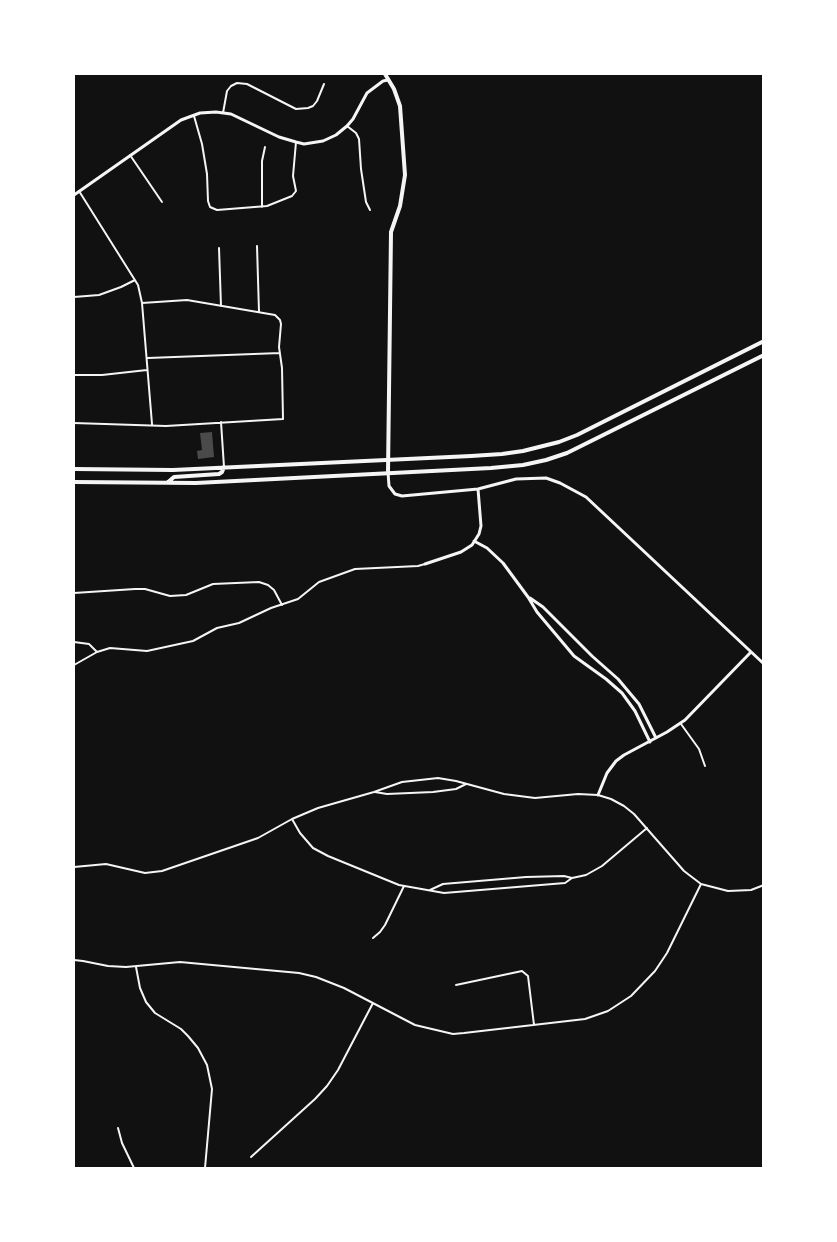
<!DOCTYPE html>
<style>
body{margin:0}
#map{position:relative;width:837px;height:1242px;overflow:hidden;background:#111;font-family:"DM Sans",sans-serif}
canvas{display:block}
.frame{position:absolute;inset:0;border:75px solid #fff;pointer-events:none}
</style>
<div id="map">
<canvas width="837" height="1242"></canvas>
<div class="frame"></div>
</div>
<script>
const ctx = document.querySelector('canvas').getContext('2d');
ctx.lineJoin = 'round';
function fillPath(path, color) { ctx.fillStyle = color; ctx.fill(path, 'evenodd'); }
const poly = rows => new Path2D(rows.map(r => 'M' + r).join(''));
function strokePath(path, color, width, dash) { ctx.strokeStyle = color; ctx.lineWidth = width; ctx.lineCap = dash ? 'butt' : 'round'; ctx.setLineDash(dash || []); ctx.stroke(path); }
fillPath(poly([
 [212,432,214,457,198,459,197,451,202,450,200,433]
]), '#4a4a4a');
strokePath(poly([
 [223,113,227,91,231,86,237,83,247,84,296,109,308,108,313,106,317,101,324,84],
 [194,116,202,144,207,174,208,201,210,207,217,210,267,206,292,196,296,191,293,176,296,142],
 [347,126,356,133,359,139,361,169,366,202,370,210],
 [130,155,162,202],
 [79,191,138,285,142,303,152,424],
 [262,207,262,161,265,147],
 [257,246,259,312],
 [219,248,221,306],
 [74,297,99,295,121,287,135,280],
 [148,358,280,353],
 [74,375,102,375,147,370],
 [221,422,224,467],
 [74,423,166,426,283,419,282,368,279,347,281,324,280,320,275,315,187,300,142,303],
 [74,593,135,589,145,589,170,596,186,595,213,584,259,582,268,585,274,590,282,605],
 [74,642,89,644,97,652],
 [74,665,97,652,110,648,147,651,193,641,217,628,239,623,271,608,298,599,319,582,355,569,418,566,425,564],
 [681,724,699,749,705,766],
 [375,792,387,794,433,792,456,789,466,784],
 [292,819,300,833,313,848,328,856,399,885,444,893,565,883,572,878,586,875,602,866,647,828],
 [74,867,106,864,145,873,162,871,258,838,292,819,318,808,374,792,402,782,438,778,456,781,504,794,535,798,578,794,598,795,611,799,624,806,634,814,684,871,701,884,728,891,751,890,764,885],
 [430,890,443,884,526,877,564,876,572,878],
 [373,938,380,932,385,925,404,886],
 [74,960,83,961,108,966,126,967,180,962,299,973,316,977,344,988,415,1025,453,1034,464,1033,585,1019,608,1011,631,996,655,971,667,953,701,884],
 [136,967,140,988,146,1002,155,1013,181,1029,188,1036,198,1048,207,1065,212,1089,205,1168],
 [456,985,522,971,528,976,534,1025],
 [118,1128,122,1143,134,1168],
 [251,1157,315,1099,327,1086,338,1070,373,1003]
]), '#f5f5f5', 2);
strokePath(poly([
 [74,195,181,120,200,113,216,112,231,114,279,137,296,142,304,144,323,141,336,135,347,126,353,119,367,93,383,81,388,80],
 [388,472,389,486,395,494,402,496,478,489,516,479,546,478,560,483,586,497,764,664],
 [474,541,487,548,503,563,528,597,537,612,574,656,606,679,622,693,635,711,650,742],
 [425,564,461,552,472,545,479,534,481,526,478,489],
 [530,598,543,607,592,656,618,679,639,704,656,738],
 [598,795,607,773,616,761,624,755,667,732,685,720,751,652]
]), '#f5f5f5', 3);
strokePath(poly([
 [385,74,394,89,400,106,405,175,400,206,391,232,388,472]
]), '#f5f5f5', 4);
strokePath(poly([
 [74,469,173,470,471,456,502,454,523,451,559,442,577,435,764,341],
 [74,482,196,483,491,468,523,465,546,460,567,453,764,355],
 [167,483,174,477,219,474,222,472,224,467]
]), '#f5f5f5', 4);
</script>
